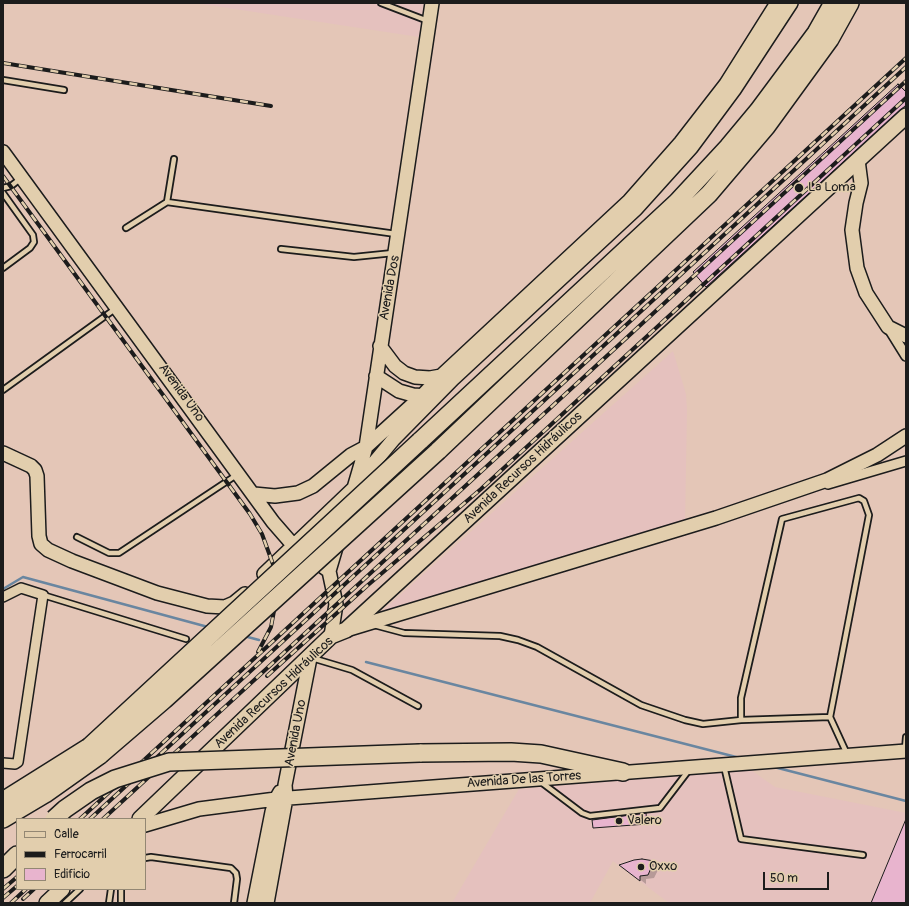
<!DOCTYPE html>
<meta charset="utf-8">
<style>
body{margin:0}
#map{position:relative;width:909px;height:906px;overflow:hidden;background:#e4c6b7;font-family:Pangolin,sans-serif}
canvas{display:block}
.frame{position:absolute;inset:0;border:4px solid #1c1c1c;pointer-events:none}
.legend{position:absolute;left:16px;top:818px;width:130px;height:72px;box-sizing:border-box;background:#e2cead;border:1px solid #938773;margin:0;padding:5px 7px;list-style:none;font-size:12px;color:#1c1c1c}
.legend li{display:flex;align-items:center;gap:8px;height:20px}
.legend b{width:20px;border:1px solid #938773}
.scale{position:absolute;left:763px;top:872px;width:66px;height:18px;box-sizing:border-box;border:2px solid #1c1c1c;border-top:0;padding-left:5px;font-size:12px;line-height:14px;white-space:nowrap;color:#1c1c1c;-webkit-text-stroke:3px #e2cead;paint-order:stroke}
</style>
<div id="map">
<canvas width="909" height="906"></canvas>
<div class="frame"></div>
<ul class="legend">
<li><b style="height:5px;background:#e2cead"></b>Calle</li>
<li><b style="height:5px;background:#1c1c1c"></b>Ferrocarril</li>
<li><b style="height:11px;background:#e8b4ce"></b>Edificio</li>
</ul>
<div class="scale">50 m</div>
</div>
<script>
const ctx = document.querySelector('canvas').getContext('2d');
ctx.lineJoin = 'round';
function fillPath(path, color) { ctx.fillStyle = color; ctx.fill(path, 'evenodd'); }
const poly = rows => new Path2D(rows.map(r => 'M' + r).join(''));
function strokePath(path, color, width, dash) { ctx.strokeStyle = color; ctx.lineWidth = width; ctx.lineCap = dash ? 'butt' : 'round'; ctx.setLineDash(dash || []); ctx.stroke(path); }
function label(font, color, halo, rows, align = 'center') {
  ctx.font = font + ' Pangolin,sans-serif'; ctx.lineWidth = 3; ctx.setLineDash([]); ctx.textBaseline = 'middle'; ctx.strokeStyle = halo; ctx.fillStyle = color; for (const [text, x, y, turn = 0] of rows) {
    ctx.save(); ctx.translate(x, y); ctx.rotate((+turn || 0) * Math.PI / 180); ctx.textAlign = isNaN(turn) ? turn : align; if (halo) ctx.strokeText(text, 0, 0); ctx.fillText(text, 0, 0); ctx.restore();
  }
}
fillPath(poly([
 [195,3,424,3,419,37],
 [673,351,686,394,687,410,685,524,380,613],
 [751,770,775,787,906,813,906,903,669,903,613,861,590,903,452,903,519,789]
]), '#e5c1be');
fillPath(poly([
 [899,85,906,90,906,114,713,290,707,286,694,272],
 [634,861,654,862,660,866,654,878,646,879,646,884,621,865]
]), '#0003');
strokePath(poly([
 [3,589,23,577,208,627],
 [244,636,259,640],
 [366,662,740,758],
 [774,767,906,801]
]), '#6986a0', 2.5);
const building = poly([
 [898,84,906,92,906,105,706,287,693,272,898,84],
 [646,813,647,824,593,828,592,820,646,813],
 [906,819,906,903,871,903,906,819],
 [642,859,654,861,648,875,640,876,640,881,619,865,634,860,642,859]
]);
fillPath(building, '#e8b4ce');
strokePath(building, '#1c1c1c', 1);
const lane = poly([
 [381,3,428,21],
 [3,80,64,90],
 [174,159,167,202,396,234],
 [3,188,11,186,20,179],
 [3,193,33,235,34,242,30,248,3,268],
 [126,228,167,202],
 [281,249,354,257,393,253],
 [3,390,115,309],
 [77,537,109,553,119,553,238,474],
 [43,595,186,639],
 [374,625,404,633,500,636,518,640,537,647,641,705,685,720,703,724,741,720],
 [312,658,352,670,418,706],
 [830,717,869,515,864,501,859,498,782,519,741,698,741,720,830,717,847,754],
 [905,749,906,737],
 [724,766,741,839,863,855],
 [541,782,582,813,590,816,660,808,689,770],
 [145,858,151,857,231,868,236,873,237,879,234,903],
 [65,903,80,889],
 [109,903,111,889],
 [121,903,121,889]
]);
const street = poly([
 [888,327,906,356],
 [828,484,906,461],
 [3,597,21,588,43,595,18,762,15,764,3,763]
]);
const secondary = poly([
 [3,152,273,522,293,545,329,571,336,604,331,636],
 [858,160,861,183,856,203,852,230,857,268,866,293,888,327,906,336],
 [380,346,395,366,404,373,415,377,430,378,441,376],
 [376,376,399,391,413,395,428,396],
 [3,453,31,466,35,470,37,476,39,536,41,544,48,550,72,561,157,593,207,606,225,607,234,603,245,594],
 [358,482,393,440,453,379,636,209,691,148,734,90,791,3],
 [254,494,275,496,298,493,313,486,351,455,366,447,422,396,441,376,629,201,681,142,726,84,777,3],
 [329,571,348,507],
 [264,574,354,488,366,447,432,3],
 [346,630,716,518,827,480,877,455,906,436],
 [145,825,199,809,276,799,906,751],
 [254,903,272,812,276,799,280,792],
 [267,903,286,798,285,785,310,658]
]);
const primary = poly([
 [140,819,331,636,346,630,906,116],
 [47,903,62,889]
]);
const highway = poly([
 [420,441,677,202,728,147,758,111,816,33,833,3],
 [438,451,709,194,766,127,830,39,850,3],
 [420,753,511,752,541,754,623,772],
 [3,801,89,747],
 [3,819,45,794,100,755],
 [3,869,17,855]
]);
strokePath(lane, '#1c1c1c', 8);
strokePath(street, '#1c1c1c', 12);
strokePath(secondary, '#1c1c1c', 16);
strokePath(primary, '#1c1c1c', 18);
strokePath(highway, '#1c1c1c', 20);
strokePath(lane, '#e2cead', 4.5);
strokePath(street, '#e2cead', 9);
strokePath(secondary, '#e2cead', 13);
strokePath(primary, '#e2cead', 15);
strokePath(highway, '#e2cead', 17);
const rail = poly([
 [3,63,271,106],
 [3,176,250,514,262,534,274,567,277,595,271,627,258,652],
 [267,676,368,585,481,489,906,98],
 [80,819,906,58],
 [90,819,906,67],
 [103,819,906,81],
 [3,889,17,877],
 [3,898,17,886],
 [23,899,34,889],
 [11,903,26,889]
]);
strokePath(rail, '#1c1c1c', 4);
strokePath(rail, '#e2cead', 2.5, [8]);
const highwayBridge = poly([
 [89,747,420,441],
 [100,755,164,700,438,451],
 [54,819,65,809,91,791,115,779,169,762,420,753]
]);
strokePath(highwayBridge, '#1c1c1c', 20, []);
strokePath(highwayBridge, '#e2cead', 17);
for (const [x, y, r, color] of [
 [799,188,5,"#1c1c1c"],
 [619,821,4,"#1c1c1c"],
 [641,867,4,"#1c1c1c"]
]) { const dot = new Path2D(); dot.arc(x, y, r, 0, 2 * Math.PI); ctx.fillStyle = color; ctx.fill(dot); strokePath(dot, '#e2cead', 1.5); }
label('13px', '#1c1c1c', '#e2cead', [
 ["La Loma",808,188],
 ["Valero",627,821],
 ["Oxxo",649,867]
], 'left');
label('13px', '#1c1c1c', '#e2cead', [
 ["Avenida Dos",390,288,-80],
 ["Avenida Uno",181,393,54],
 ["Avenida Recursos Hidráulicos",523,468,-43],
 ["Avenida Recursos Hidráulicos",274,693,-43],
 ["Avenida Uno",296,733,-79],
 ["Avenida De las Torres",524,780,-4]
]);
</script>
